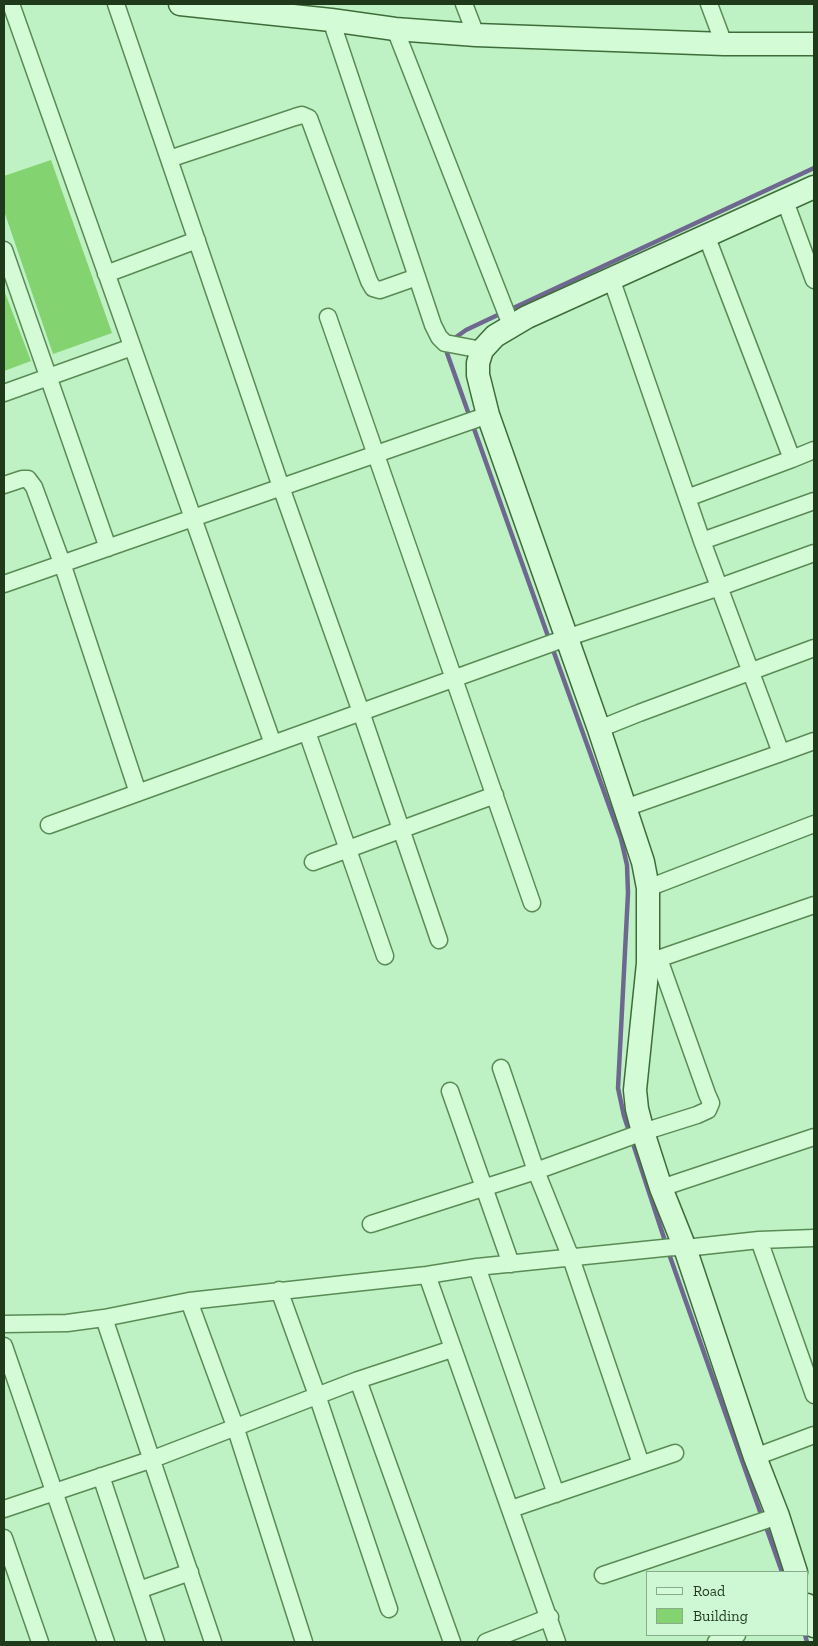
<!DOCTYPE html>
<style>
body{margin:0}
#map{position:relative;width:818px;height:1646px;overflow:hidden;background:#bef1c3;font-family:"Zilla Slab",serif}
canvas{display:block}
.frame{position:absolute;inset:0;border:5px solid #1f391b;pointer-events:none}
.legend{position:absolute;left:646px;top:1571px;width:162px;height:65px;box-sizing:border-box;background:#cef8d3;border:1px solid #88ac89;margin:0;padding:6px 9px;list-style:none;font-size:15px;color:#1f391b}
.legend li{display:flex;align-items:center;gap:10px;height:25px}
.legend b{width:25px;border:1px solid #88ac89}
</style>
<div id="map">
<canvas width="818" height="1646"></canvas>
<div class="frame"></div>
<ul class="legend">
<li><b style="height:6px;background:#d2fbd6"></b>Road</li>
<li><b style="height:14px;background:#84d371"></b>Building</li>
</ul>
</div>
<script>
const ctx = document.querySelector('canvas').getContext('2d');
ctx.lineJoin = 'round';
const poly = rows => new Path2D(rows.map(r => 'M' + r).join(''));
function strokePath(path, color, width, dash) { ctx.strokeStyle = color; ctx.lineWidth = width; ctx.lineCap = dash ? 'butt' : 'round'; ctx.setLineDash(dash || []); ctx.stroke(path); }
function fillPath(path, color) { ctx.fillStyle = color; ctx.fill(path, 'evenodd'); }
strokePath(poly([
 [509,310,814,168],
 [452,340,466,330,502,313],
 [450,348,447,353,549,639],
 [552,647,621,839,627,865,628,893,618,1088,624,1116,666,1244],
 [668,1251,762,1517],
 [765,1524,782,1572],
 [805,1635,807,1642]
]), '#6e6891', 4.5);
fillPath(poly([
 [51,160,112,333,53,354,4,211,4,176],
 [4,290,31,361,4,371]
]), '#84d371');
const street = poly([
 [11,4,273,744],
 [116,4,281,487,361,712,439,940],
 [464,4,476,35],
 [709,4,724,44],
 [331,20,433,325,439,337,445,343,482,350],
 [395,29,511,325],
 [169,159,295,117,302,115,309,118,369,281,373,288,380,290,417,277],
 [785,201,814,280],
 [706,235,792,459,814,450],
 [4,250,108,548],
 [106,274,197,240],
 [611,278,702,541,781,753,625,808],
 [328,317,532,903],
 [4,393,132,347],
 [4,485,22,479,28,479,34,487,62,563,138,793],
 [687,498,792,459],
 [702,541,814,501],
 [4,584,488,415],
 [599,729,639,713,814,648],
 [307,732,385,956],
 [781,753,814,741],
 [49,825,566,638,720,587,814,553],
 [313,862,495,795],
 [648,888,814,824],
 [649,962,814,905],
 [501,1068,536,1171,571,1258,641,1464],
 [450,1091,511,1264],
 [661,1188,814,1137],
 [371,1224,536,1171,643,1132,697,1115,708,1110,711,1103,707,1094,659,959],
 [759,1240,814,1395],
 [477,1267,556,1494],
 [427,1275,557,1642],
 [279,1290,317,1395,389,1609],
 [189,1301,235,1426,304,1642],
 [104,1318,213,1642],
 [4,1324,67,1323,104,1318,189,1301,427,1275,477,1267,673,1247,685,1248,759,1240,814,1238],
 [4,1346,106,1642],
 [358,1380,452,1642],
 [755,1457,814,1435],
 [101,1476,156,1642],
 [4,1509,153,1459,358,1380,452,1349],
 [511,1509,675,1453],
 [4,1538,40,1642],
 [603,1575,778,1516],
 [139,1590,190,1572],
 [486,1642,550,1617],
 [716,1642,737,1635]
]);
const secondary = poly([
 [180,4,331,20,395,29,476,35,724,44,814,44],
 [796,1572,778,1516,755,1457,685,1248,661,1188,643,1132,637,1109,635,1090,648,963,648,888,643,862,599,729,488,415,478,375,478,363,482,350,495,336,527,317,814,187],
 [807,1605,814,1626]
]);
strokePath(street, '#5a8b55', 19);
strokePath(secondary, '#3e6d39', 25);
strokePath(street, '#d2fbd6', 16);
strokePath(secondary, '#d2fbd6', 22);
</script>
